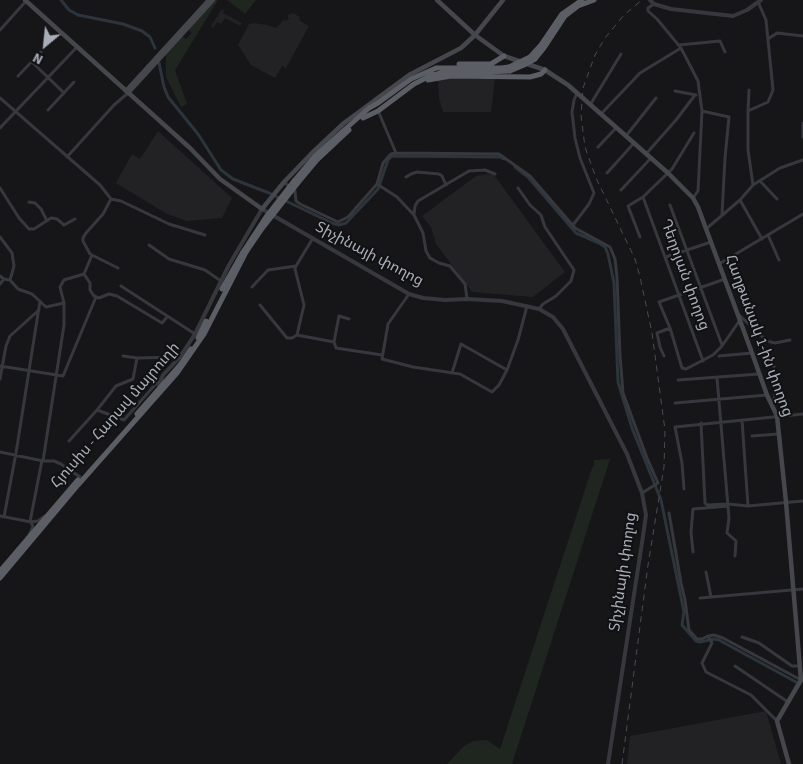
<!DOCTYPE html>
<meta charset="utf-8">
<style>
body{margin:0}
#map{position:relative;width:803px;height:764px;overflow:hidden;background:#161618;font-family:"Source Sans 3",sans-serif}
canvas{display:block}
.north{position:absolute;left:20px;top:20px;width:50px;height:50px;-webkit-text-stroke:4px #111113;paint-order:stroke;rotate:208deg;font-size:14px;font-weight:700;line-height:20px;text-align:center;color:#a8adb8}
.north::after{content:'';display:block;margin:auto;width:18px;height:22px;background:#a8adb8;clip-path:polygon(50% 0,100% 100%,50% 72%,0 100%)}
</style>
<div id="map">
<canvas width="803" height="764"></canvas>
<div class="north">N</div>
</div>
<script>
const ctx = document.querySelector('canvas').getContext('2d');
ctx.lineJoin = 'round';
function fillPath(path, color) { ctx.fillStyle = color; ctx.fill(path, 'evenodd'); }
const poly = rows => new Path2D(rows.map(r => 'M' + r).join(''));
function strokePath(path, color, width, dash) { ctx.strokeStyle = color; ctx.lineWidth = width; ctx.lineCap = dash ? 'butt' : 'round'; ctx.setLineDash(dash || []); ctx.stroke(path); }
function label(font, color, halo, rows, align = 'center') {
  ctx.font = font + ' "Source Sans 3","Noto Sans Armenian",sans-serif'; ctx.lineWidth = 4; ctx.setLineDash([]); ctx.textBaseline = 'middle'; ctx.strokeStyle = halo; ctx.fillStyle = color; for (const [text, x, y, turn = 0] of rows) {
    ctx.save(); ctx.translate(x, y); ctx.rotate((+turn || 0) * Math.PI / 180); ctx.textAlign = isNaN(turn) ? turn : align; if (halo) ctx.strokeText(text, 0, 0); ctx.fillText(text, 0, 0); ctx.restore();
  }
}
fillPath(poly([
 [222,9,224,10,223,13,242,23,240,26,225,18,221,24,217,22,213,28,211,26],
 [293,13,300,17,299,20,309,26,286,68,282,66,275,78,251,65,238,45,249,24,254,23,267,25,276,28,284,20,286,21,290,18,288,18,288,15],
 [454,78,495,79,491,112,443,112,439,98,438,80],
 [158,131,232,198,222,218,187,221,167,214,116,183,132,154,140,159],
 [487,174,494,175,565,272,533,297,472,292,436,244,431,227,422,216,476,176],
 [766,711,781,764,627,764,630,736]
]), '#222225');
fillPath(poly([
 [212,0,218,0,175,70,187,104,181,107,166,77,166,53,181,35,186,39,192,33,187,28],
 [227,0,256,0,245,14],
 [610,459,512,764,447,764,464,746,473,741,487,740,500,749,592,468,594,466,594,460]
]), '#1e261f');
strokePath(poly([
 [61,0,69,10,78,15,123,24,142,31,150,37,155,48],
 [159,63,164,87,168,97,198,134,221,170,233,179,269,193,332,223,339,225,346,223,378,189,388,160,392,156,500,157,504,159],
 [515,167,528,177,576,233,599,243,605,247,608,254,614,283,618,382,632,428,661,500,684,612,682,625,696,641,700,642,714,639,719,640,796,682]
]), '#2c353c', 3);
strokePath(poly([
 [654,4,648,8,648,11,657,19,681,48,698,81,702,111,698,191,693,198],
 [0,30,27,0],
 [768,39,777,33,803,36],
 [679,45,720,41,725,52],
 [32,62,64,93],
 [18,76,41,52],
 [675,91,696,95],
 [0,98,100,185,111,199,103,214,86,233,83,238,83,241,90,254,118,268],
 [590,105,621,54],
 [48,110,74,82],
 [702,111,729,117,725,158,722,214],
 [748,111,749,90],
 [379,113,396,153],
 [601,114,640,73,681,48],
 [803,123,803,137],
 [0,128,77,47],
 [626,136,656,98],
 [598,147,616,128],
 [646,154,676,120,695,95],
 [67,157,114,105,128,93],
 [607,173,634,143],
 [406,177,411,174,417,172,439,174,442,176,446,185],
 [760,181,777,199],
 [284,182,295,191,296,201,300,204,338,222,348,217,377,184],
 [753,185,748,150,748,111,768,102,773,90,766,20,758,2],
 [0,188,19,218,29,229,34,229,51,218,57,219,64,225,75,219],
 [518,188,530,205,541,215,545,227,574,270,571,281,556,296,543,304,539,309],
 [621,190,651,158],
 [643,197,703,361],
 [111,199,121,201,169,224,205,235],
 [740,200,762,239],
 [29,202,35,203,41,209,47,221],
 [670,205,722,345],
 [414,214,415,206,418,201,469,171,485,170,495,174],
 [573,225,589,204,594,193,580,158,575,138,572,112,574,100,577,93],
 [706,229,740,200,753,185,780,168,803,160],
 [768,235,779,260],
 [0,237,12,253,14,266,10,280],
 [640,237,628,206,643,197,672,169,694,133],
 [149,245,169,259,205,270,221,281],
 [92,255,84,274,90,283,90,290,94,296,99,298,109,294,117,296,162,323,167,317],
 [666,257,711,242],
 [719,264,803,214],
 [296,266,295,269,304,305,297,335],
 [0,276,4,279,10,280,18,289,32,294,46,307,64,303],
 [725,279,659,302,670,328,682,368,686,369,713,355,722,346,740,320],
 [0,284,4,279],
 [121,286,195,334],
 [252,287,268,270,296,266,313,238],
 [409,294,388,324,382,359,413,367,460,374,492,392,499,385,507,370,518,340,527,306],
 [467,299,465,284,450,266,439,263,430,258,426,251,423,233,414,215,397,197,377,184,383,163,391,154,396,153,499,154,530,176,575,228,610,247,615,259,617,277,620,356,623,393,647,458,658,483,642,493],
 [260,305,287,338,292,338,297,335,334,342],
 [738,314,767,341,775,343,790,340],
 [349,319,339,316,334,342,336,348,382,355],
 [123,356,137,358,180,357],
 [664,356,660,347,657,333,670,328],
 [719,356,752,353],
 [0,366,63,376,96,297],
 [452,373,461,344,507,370],
 [717,378,729,518,727,533,736,541,735,556],
 [0,379,6,346,10,336,39,310],
 [678,380,759,374],
 [675,403,767,395],
 [771,403,775,397,774,366],
 [97,410,124,420,161,378],
 [742,420,748,506],
 [701,423,705,503,707,505,728,504,748,506,803,501],
 [752,436,778,434],
 [69,441,97,410,116,386,133,379,137,358],
 [0,452,43,461,64,325,64,303,60,287,64,280,84,274],
 [43,461,54,461,61,464,80,477],
 [684,489,682,463,675,427,803,414],
 [669,513,681,583,685,600,689,630,697,639,702,639,708,636],
 [0,516,31,522,38,521,45,516],
 [4,517,16,453,40,301],
 [30,522,42,460],
 [29,535,33,527,31,522],
 [693,552,691,532,693,509,728,506],
 [706,572,711,597],
 [700,598,803,589],
 [742,637,759,643,792,666,799,666],
 [735,666,788,702],
 [777,721,751,695,706,672,702,663,712,643,708,636,714,635,723,638,801,680]
]), '#37383d', 3);
strokePath(poly([
 [650,0,654,4,671,9,733,16,747,10,761,0],
 [159,386,163,375,180,357,195,334,229,265,262,209,409,294,423,298,445,300,467,299,502,301,539,309,553,317,563,329,627,454,642,493,646,515,643,536,608,764]
]), '#37383d', 4);
strokePath(poly([
 [25,0,190,148,220,179,262,209,284,182,312,153,344,123,409,75,461,48,475,35,503,0],
 [437,0,475,35,504,56,545,70,568,85,668,173,693,198,698,207,752,353,767,395,777,416,786,502,801,680,777,721,789,764],
 [126,91,209,0],
 [128,93,213,0]
]), '#45474d', 4.5);
strokePath(poly([
 [530,57,541,45,562,14,582,0],
 [535,59,544,48,565,16,578,6,594,0],
 [459,64,491,64,504,56],
 [428,80,451,76,530,77,541,74,545,70],
 [363,118,378,111,414,84,432,75,451,71,484,72,510,71],
 [294,181,315,156,369,108,378,103,411,79,436,68,501,68,509,67],
 [297,184,317,160,349,130],
 [222,289,243,252],
 [198,338,206,321],
 [137,414,180,365,191,349],
 [0,571,78,480],
 [0,578,78,485,177,373,204,334,246,252]
]), '#5b5e65', 5);
strokePath(poly([
 [622,764,648,565,664,467,665,430,652,333,640,277,635,259,596,178,585,147,581,116,583,88,595,55,605,38,624,15,642,0]
]), '#4a4c52', 1, [6, 5]);
strokePath(poly([
 [509,67,530,57],
 [510,71,524,65,535,59],
 [243,252,266,217,294,181],
 [246,252,261,230,297,184]
]), '#5b5e65', 5);
label('15px', '#a8adb8', '#111113', [
 ["Տիչինայի փողոց",369,255,28],
 ["Դեղոյան փողոց",684,275,70],
 ["Հաղթանակ 1-ին փողոց",758,336,70],
 ["Հյուսիս - Հարավ մայրուղի",116,416,-49],
 ["Տիչինայի փողոց",624,572,-82]
]);
</script>
